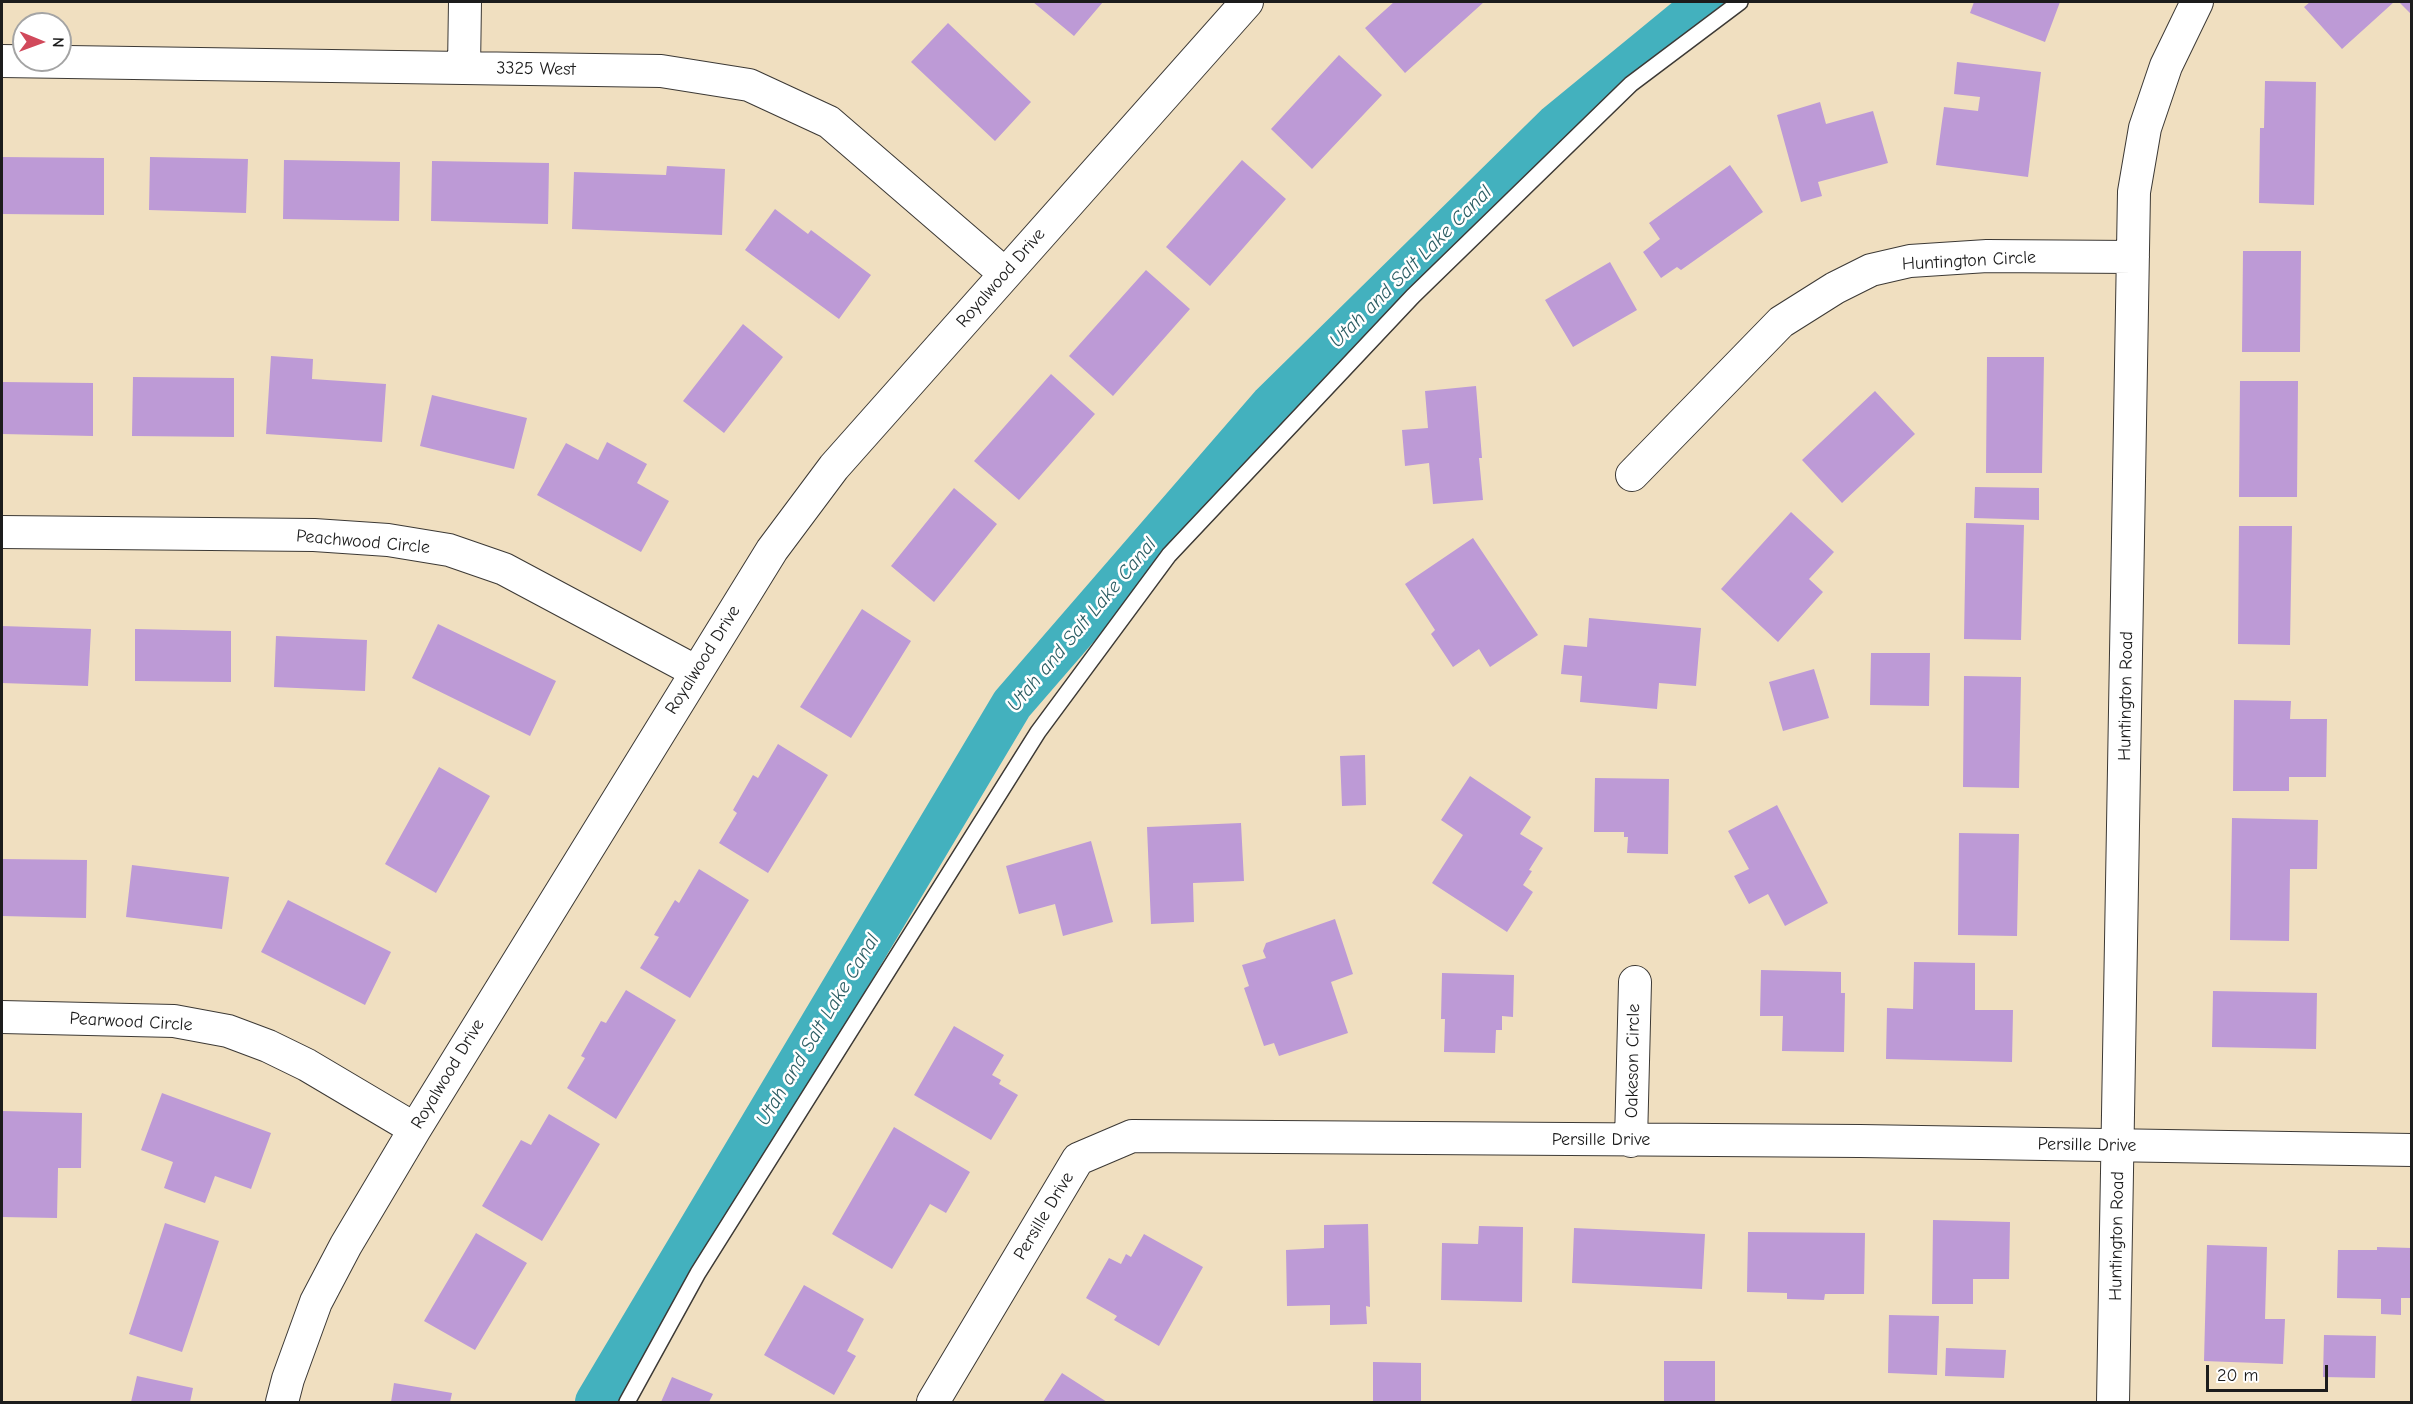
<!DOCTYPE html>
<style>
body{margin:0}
#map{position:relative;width:2413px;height:1404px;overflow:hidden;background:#f0dfc0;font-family:"Comic Neue",sans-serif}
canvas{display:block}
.frame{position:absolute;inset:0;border:3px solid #1c1c1c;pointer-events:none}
.north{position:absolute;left:12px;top:12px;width:60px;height:60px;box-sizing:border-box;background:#fff;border:2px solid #a4a4a4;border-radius:50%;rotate:91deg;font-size:16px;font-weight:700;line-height:24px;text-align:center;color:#1c1c1c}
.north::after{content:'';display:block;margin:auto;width:21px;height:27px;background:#d1495b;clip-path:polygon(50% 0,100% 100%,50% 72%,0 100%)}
.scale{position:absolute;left:2206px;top:1365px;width:122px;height:27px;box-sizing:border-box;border:3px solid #1c1c1c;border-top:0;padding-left:8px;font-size:18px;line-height:21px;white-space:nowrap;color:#1c1c1c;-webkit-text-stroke:4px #fff;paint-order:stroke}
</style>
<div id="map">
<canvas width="2413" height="1404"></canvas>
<div class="frame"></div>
<div class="north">N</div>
<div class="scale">20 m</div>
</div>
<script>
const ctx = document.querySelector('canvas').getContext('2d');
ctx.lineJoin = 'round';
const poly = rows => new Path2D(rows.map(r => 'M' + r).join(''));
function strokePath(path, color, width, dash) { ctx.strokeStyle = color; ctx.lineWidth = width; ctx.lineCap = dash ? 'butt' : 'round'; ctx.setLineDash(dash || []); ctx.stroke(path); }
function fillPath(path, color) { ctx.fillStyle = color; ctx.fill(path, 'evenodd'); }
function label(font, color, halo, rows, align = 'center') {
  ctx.font = font + ' "Comic Neue",sans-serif'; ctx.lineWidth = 5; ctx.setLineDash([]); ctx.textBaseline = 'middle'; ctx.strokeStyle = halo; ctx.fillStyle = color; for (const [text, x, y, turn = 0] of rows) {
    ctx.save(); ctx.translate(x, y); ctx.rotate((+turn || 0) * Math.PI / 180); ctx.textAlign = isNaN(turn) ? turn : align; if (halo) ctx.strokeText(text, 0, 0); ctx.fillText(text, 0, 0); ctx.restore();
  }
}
strokePath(poly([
 [596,1402,1012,704,1271,405,1556,125,1706,2]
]), '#43b1be', 42);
fillPath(poly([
 [1033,2,1103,2,1074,36],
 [1394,2,1484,2,1405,73,1365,28],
 [1974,2,2060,2,2045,42,1970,13],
 [2310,2,2394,2,2342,49,2304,7],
 [2399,2,2412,2,2412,15],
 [948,23,1031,102,995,141,911,62],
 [1339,55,1382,95,1312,169,1271,129],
 [1957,62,2041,72,2028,177,1936,165,1944,107,1978,111,1980,97,1954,94],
 [2265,81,2316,82,2314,205,2259,203,2260,128,2264,128],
 [1820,102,1826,124,1873,111,1888,163,1818,182,1822,196,1801,202,1777,115],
 [2,157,104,158,104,215,2,214],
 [150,157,248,159,246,213,149,210],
 [284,160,400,162,399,221,283,219],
 [1242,160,1286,199,1210,286,1166,247],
 [432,161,549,163,548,224,431,221],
 [1730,165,1763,212,1681,270,1677,267,1661,278,1643,252,1660,239,1649,223],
 [667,166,725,169,722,235,572,229,574,172,666,175],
 [775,209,808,234,811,230,871,275,839,319,745,250],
 [2243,251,2301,251,2300,352,2242,352],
 [1610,262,1637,310,1573,347,1545,300],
 [1146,270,1190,309,1113,396,1069,356],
 [743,324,783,357,724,433,683,401],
 [271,356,313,359,312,379,386,384,382,442,266,434],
 [1987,357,2044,357,2042,473,1986,473],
 [1051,374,1095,414,1019,500,974,461],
 [133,377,234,378,234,437,132,436],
 [2240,381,2298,381,2297,497,2239,497],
 [2,382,93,383,93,436,2,434],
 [1476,386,1482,458,1479,458,1483,500,1433,504,1429,463,1405,466,1402,430,1428,428,1425,391],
 [1875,391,1915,434,1842,503,1802,460],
 [432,395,527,418,514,469,420,446],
 [607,442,647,464,637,483,669,501,641,552,537,495,566,443,598,460],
 [1975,487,2039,488,2039,520,1974,518],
 [954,488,997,524,934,602,891,566],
 [1791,512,1834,552,1809,579,1823,592,1778,642,1721,589],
 [1966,523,2024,525,2021,640,1964,639],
 [2239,526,2292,526,2290,645,2238,644],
 [1473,538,1538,635,1490,667,1479,649,1453,667,1431,634,1435,630,1405,584],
 [862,609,911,641,851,738,800,707],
 [1589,618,1701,628,1696,686,1659,683,1657,709,1580,702,1582,676,1561,674,1564,645,1587,647],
 [438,624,556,681,530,736,412,678],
 [2,626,91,629,88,686,2,683],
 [135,629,231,631,231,682,135,681],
 [276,636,367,640,365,691,274,687],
 [1871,653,1930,653,1929,706,1870,705],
 [1814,669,1829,718,1783,731,1769,682],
 [1964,676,2021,677,2019,788,1963,787],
 [2234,700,2291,701,2290,719,2327,719,2326,777,2289,777,2289,791,2233,791],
 [778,744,828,775,768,873,719,843,737,813,733,810,753,775,758,778],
 [1365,755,1366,805,1342,806,1340,756],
 [439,767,490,796,436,893,385,864],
 [1470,776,1531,817,1520,834,1543,848,1529,870,1532,871,1523,885,1533,892,1507,932,1432,883,1463,835,1441,820],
 [1595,778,1669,779,1668,854,1627,853,1628,837,1624,837,1624,832,1594,832],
 [1777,805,1828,903,1785,926,1768,894,1749,904,1734,876,1749,869,1728,831],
 [2232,818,2318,820,2317,869,2290,869,2289,941,2230,940],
 [1241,823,1244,881,1193,883,1194,922,1151,924,1147,827],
 [1959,833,2019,834,2017,936,1958,935],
 [1091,841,1113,922,1063,936,1055,904,1019,914,1006,866],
 [2,859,87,860,86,918,2,916],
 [132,865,229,877,222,929,126,917],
 [699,869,749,900,690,998,640,968,659,937,654,935,675,900,679,903],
 [288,900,391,952,365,1005,261,952],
 [1335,919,1353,974,1331,982,1348,1033,1279,1056,1274,1043,1264,1046,1244,988,1249,986,1242,965,1266,958,1263,951,1266,943],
 [1914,962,1975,963,1975,1010,2013,1010,2012,1062,1886,1059,1887,1008,1913,1009],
 [1761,970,1841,972,1841,993,1845,993,1844,1052,1782,1051,1783,1016,1760,1016],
 [1442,973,1514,975,1513,1017,1502,1016,1502,1030,1496,1030,1495,1053,1444,1052,1445,1019,1441,1019],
 [626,990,676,1020,616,1119,567,1088,585,1058,581,1056,601,1021,606,1023],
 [2213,991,2317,993,2316,1049,2212,1047],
 [954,1026,1004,1055,992,1075,1001,1080,999,1084,1018,1095,991,1140,914,1095],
 [162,1093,271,1133,251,1189,215,1176,205,1203,164,1188,173,1162,141,1150],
 [2,1111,82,1113,81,1168,58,1168,57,1218,2,1217],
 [549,1114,600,1144,542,1241,482,1206,521,1140,531,1145],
 [894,1127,970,1172,946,1213,930,1204,892,1269,832,1234],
 [1933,1220,2010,1222,2009,1279,1973,1279,1973,1304,1932,1304],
 [165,1223,219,1241,182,1352,129,1334],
 [1368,1224,1370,1307,1366,1306,1367,1324,1330,1325,1330,1305,1287,1306,1286,1250,1324,1248,1324,1225],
 [1479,1226,1523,1227,1522,1302,1441,1300,1442,1243,1478,1244],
 [1574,1228,1705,1234,1702,1289,1572,1283],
 [1748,1232,1865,1233,1864,1294,1825,1294,1824,1300,1787,1299,1787,1293,1747,1292],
 [476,1233,527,1263,475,1350,424,1321],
 [1144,1234,1203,1267,1159,1346,1114,1320,1117,1316,1086,1298,1109,1258,1121,1264,1126,1254,1131,1257],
 [2207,1245,2267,1247,2265,1319,2285,1319,2283,1364,2204,1361],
 [2377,1247,2412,1248,2412,1298,2401,1298,2401,1315,2381,1314,2381,1299,2337,1298,2338,1250,2377,1250],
 [804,1285,864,1319,847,1351,856,1356,834,1395,764,1355],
 [1889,1315,1939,1316,1937,1375,1888,1373],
 [2324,1335,2376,1336,2375,1378,2323,1377],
 [1946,1348,2006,1350,2004,1378,1945,1376],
 [1664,1361,1715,1361,1715,1402,1664,1402],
 [1373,1362,1421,1363,1421,1402,1373,1402],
 [1062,1373,1107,1402,1043,1402],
 [137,1376,193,1388,190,1402,131,1402],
 [672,1377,713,1394,709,1402,661,1402],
 [394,1383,452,1393,450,1402,391,1402]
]), '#bd9ad6');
const lane = poly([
 [627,1402,698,1273,1038,732,1169,555,1413,296,1631,84,1740,2]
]);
const street = poly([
 [2,61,661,71,749,85,829,122,1004,273],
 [464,68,465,2],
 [1632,475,1781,322,1835,288,1871,270,1910,261,1987,256,2133,257],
 [2,532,314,535,388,540,449,550,504,569,695,671],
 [2,1017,174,1021,228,1031,268,1046,307,1065,415,1129],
 [1631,1141,1635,982],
 [282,1402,288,1379,316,1302,346,1245,415,1129,772,550,834,467,1247,2],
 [933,1402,1078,1159,1132,1136,1860,1141,2412,1150],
 [2113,1402,2134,192,2145,128,2166,66,2197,2]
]);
strokePath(lane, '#3c3935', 18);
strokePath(street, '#3c3935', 34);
strokePath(lane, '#fff', 15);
strokePath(street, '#fff', 32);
label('18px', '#1c1c1c', '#fff', [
 ["3325 West",536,69,1],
 ["Huntington Circle",1969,261,-3],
 ["Royalwood Drive",1001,278,-49],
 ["Peachwood Circle",363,542,5],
 ["Royalwood Drive",703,660,-58],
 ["Huntington Road",2126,696,-89],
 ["Pearwood Circle",131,1022,3],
 ["Oakeson Circle",1633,1061,-89],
 ["Royalwood Drive",448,1074,-59],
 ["Persille Drive",1601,1140],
 ["Persille Drive",2087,1145,1],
 ["Persille Drive",1044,1216,-59],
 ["Huntington Road",2117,1236,-89]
]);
label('italic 20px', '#2e5f65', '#fff', [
 ["Utah and Salt Lake Canal",1411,267,-45],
 ["Utah and Salt Lake Canal",1082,625,-50],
 ["Utah and Salt Lake Canal",818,1030,-59]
]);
</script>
